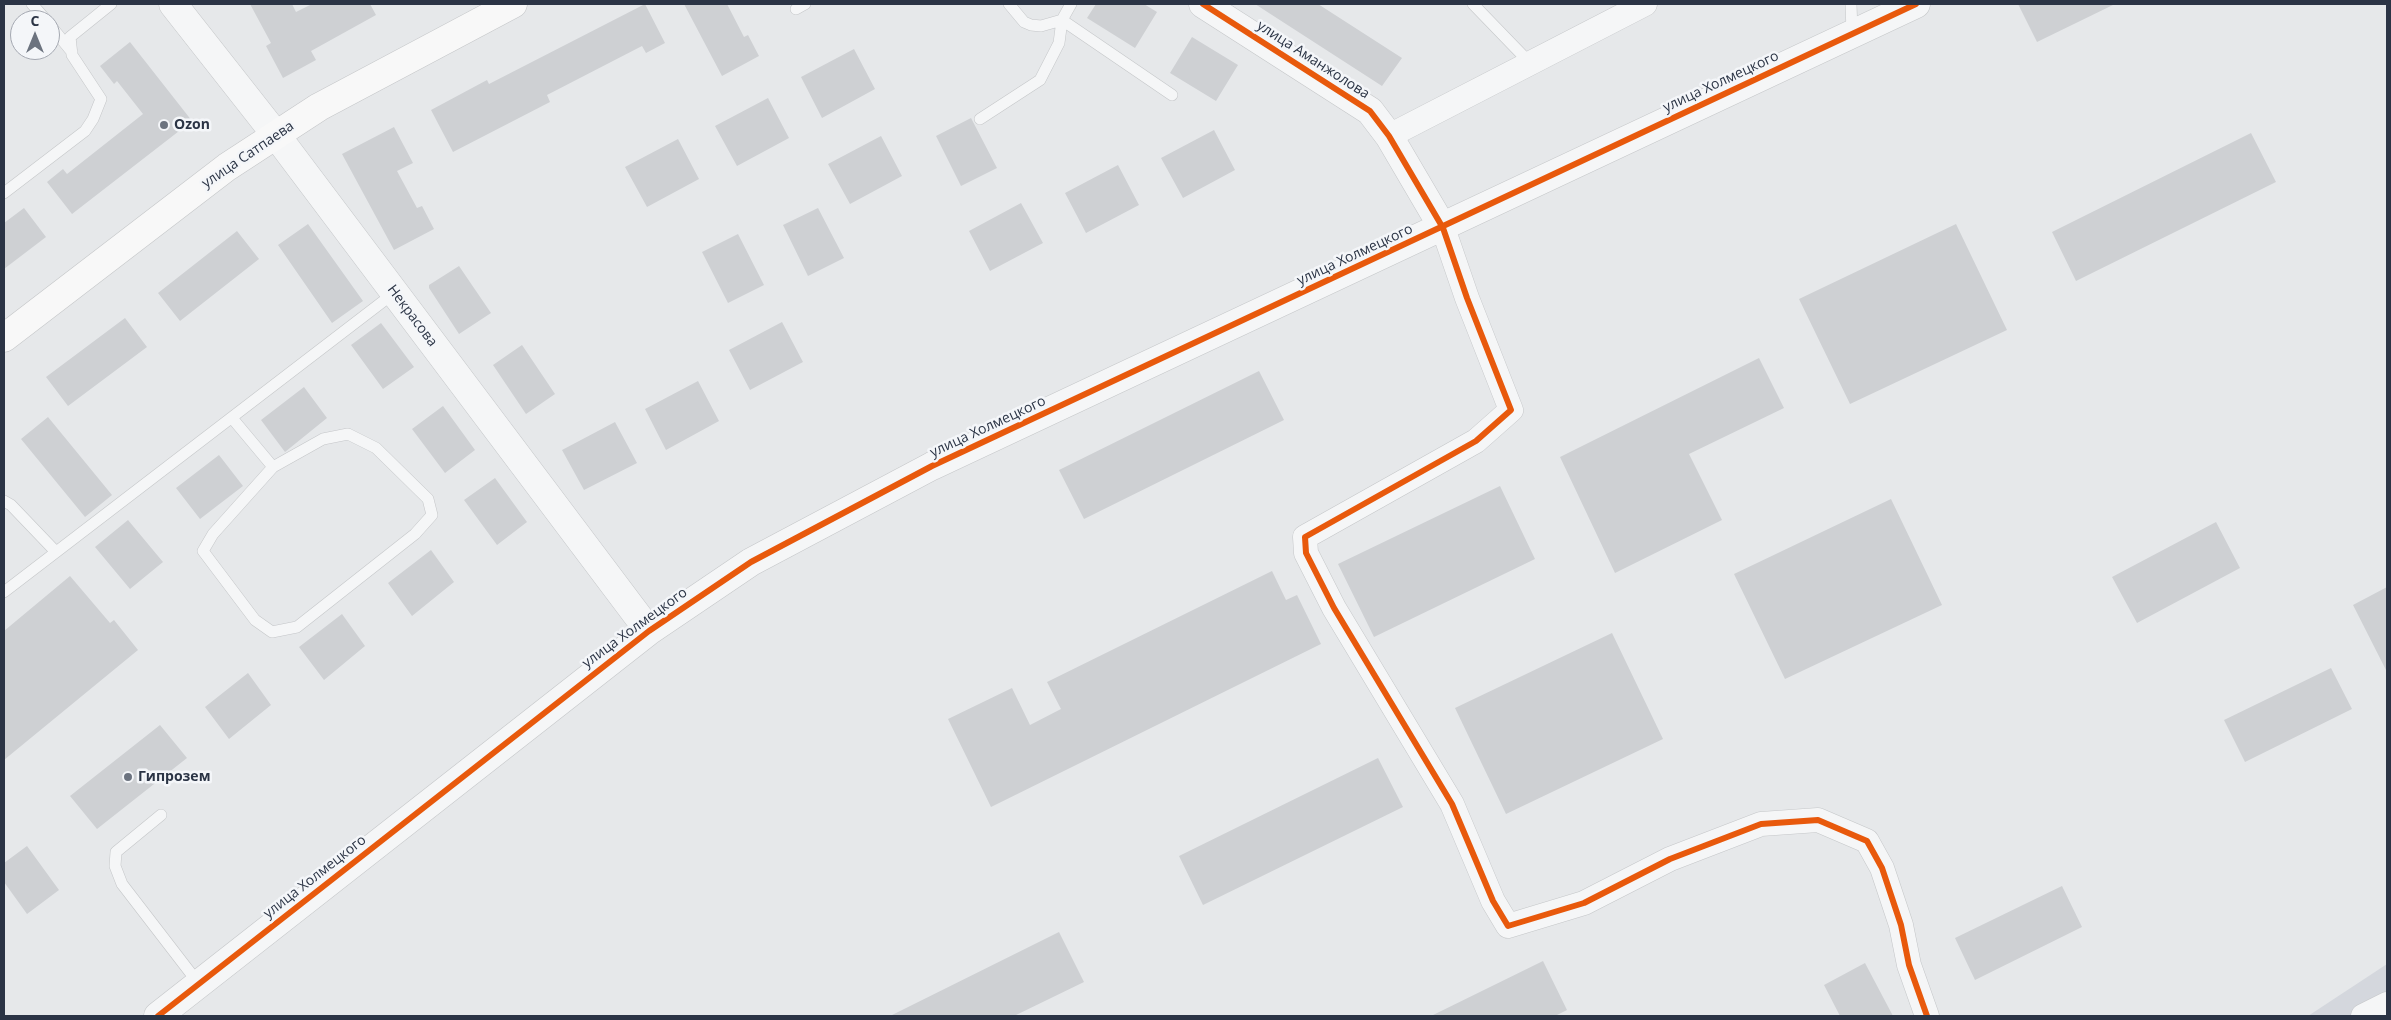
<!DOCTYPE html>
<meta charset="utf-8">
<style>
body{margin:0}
#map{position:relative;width:2391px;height:1020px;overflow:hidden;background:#e6e8ea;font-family:"Open Sans",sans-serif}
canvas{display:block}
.frame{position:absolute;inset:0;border:5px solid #2b3445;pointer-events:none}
.north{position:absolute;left:10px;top:10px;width:50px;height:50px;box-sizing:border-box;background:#f4f6f9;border:1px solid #a4a8b1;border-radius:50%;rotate:0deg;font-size:14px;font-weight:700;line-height:20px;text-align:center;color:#2b3445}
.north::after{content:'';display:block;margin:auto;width:18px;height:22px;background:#6c737f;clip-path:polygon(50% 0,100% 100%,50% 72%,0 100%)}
</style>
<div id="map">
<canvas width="2391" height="1020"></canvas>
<div class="frame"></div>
<div class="north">С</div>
</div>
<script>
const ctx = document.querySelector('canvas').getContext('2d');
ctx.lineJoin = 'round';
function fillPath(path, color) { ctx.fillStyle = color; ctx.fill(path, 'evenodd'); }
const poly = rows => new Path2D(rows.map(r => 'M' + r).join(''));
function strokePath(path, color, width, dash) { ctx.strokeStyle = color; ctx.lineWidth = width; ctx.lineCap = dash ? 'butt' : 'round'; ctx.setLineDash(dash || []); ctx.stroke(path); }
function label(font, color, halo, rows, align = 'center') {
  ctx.font = font + ' "Open Sans",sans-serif'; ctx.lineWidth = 5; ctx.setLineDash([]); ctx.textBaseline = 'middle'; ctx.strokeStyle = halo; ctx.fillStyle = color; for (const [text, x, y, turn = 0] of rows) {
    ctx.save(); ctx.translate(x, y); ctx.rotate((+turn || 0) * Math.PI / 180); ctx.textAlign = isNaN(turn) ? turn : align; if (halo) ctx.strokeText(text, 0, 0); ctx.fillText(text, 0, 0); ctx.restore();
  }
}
fillPath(poly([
 [2387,964,2387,1016,2308,1016]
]), '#d4d7dd');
fillPath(poly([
 [250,4,292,4,296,12,312,4,370,4,376,15,311,51,316,60,283,78,266,46,271,43],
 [645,4,665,43,646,53,642,46,547,95,550,102,453,152,431,110,487,80,489,84],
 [684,4,727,4,744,37,748,35,759,56,722,76],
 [1096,4,1144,4,1157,12,1135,48,1087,18],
 [1255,4,1318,4,1402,58,1382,86],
 [2018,4,2115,4,2037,42],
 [1192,37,1238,65,1216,101,1170,73],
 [130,42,192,121,72,214,47,182,63,169,67,174,143,114,117,81,114,84,100,66],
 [854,49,875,89,822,118,801,77],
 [768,98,789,138,737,166,715,126],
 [971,118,997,168,961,186,936,136],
 [394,127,413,163,397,171,417,208,422,206,434,229,394,250,342,154],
 [1214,130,1235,170,1183,198,1161,158],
 [2251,133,2276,182,2076,281,2052,232],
 [881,136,902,176,850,204,828,164],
 [678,139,699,179,647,207,625,167],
 [1118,165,1139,205,1086,233,1065,193],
 [1021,203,1043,243,990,271,969,231],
 [24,208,46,237,4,269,4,223],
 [818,208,844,258,808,276,783,225],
 [308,224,363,301,332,323,278,245],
 [1956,224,2007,330,1850,404,1799,299],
 [237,231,259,259,180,321,158,293],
 [738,234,764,285,728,303,702,252],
 [459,266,491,313,459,334,429,288,429,285],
 [125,318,147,347,68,406,46,377],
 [782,322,803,362,750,390,729,350],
 [381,323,414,367,383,389,351,345],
 [522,345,555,394,526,414,493,365],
 [1759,358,1784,408,1689,454,1722,520,1615,573,1560,457],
 [1259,371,1284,420,1084,519,1059,470],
 [698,381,719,421,666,450,645,409],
 [304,387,327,418,285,452,261,420],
 [443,406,475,450,445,473,412,429],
 [48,417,112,495,85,517,21,439],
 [615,422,637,463,584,490,562,450],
 [219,455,243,486,200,519,176,488],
 [495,478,527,522,497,545,464,500],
 [1500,486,1535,559,1374,637,1338,564],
 [1891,499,1942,605,1785,679,1734,574],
 [128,520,163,562,130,589,95,547],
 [2216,522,2240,568,2137,623,2112,577],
 [431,550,454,582,412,616,388,583],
 [1272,571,1286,600,1297,595,1321,644,991,807,948,719,1012,688,1030,725,1061,709,1047,682],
 [70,576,110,623,114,620,138,650,4,760,4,631],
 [2387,587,2387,672,2353,605],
 [342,614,365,646,324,680,299,647],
 [1612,633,1663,739,1506,814,1455,708],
 [2331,668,2352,709,2245,762,2224,720],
 [248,673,271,705,229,739,205,707],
 [160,725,187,758,97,829,70,796],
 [1378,758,1403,807,1203,905,1179,856],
 [27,846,59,890,27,914,4,882,4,863],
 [2062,886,2082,927,1975,980,1955,938],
 [1059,932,1084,982,1014,1016,890,1016],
 [1543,961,1567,1010,1555,1016,1431,1016],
 [1865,963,1893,1016,1840,1016,1824,985]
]), '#ced0d3');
const service = poly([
 [32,4,46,20],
 [1009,4,1024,22,1031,25,1041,26,1062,20,1172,95],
 [1473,4,1530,63],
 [1851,4,1852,32],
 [796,9,805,4],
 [50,25,72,52],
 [980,119,1040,80,1059,43,1062,20,1071,4],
 [4,193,85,131,93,119,101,99,72,55,70,37,111,4],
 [232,418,273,467],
 [348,434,376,448,428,499,432,515,415,534,297,627,272,632,255,620,203,551,213,534,273,467,323,439,348,434],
 [4,501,11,505,56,552],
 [4,592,394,293],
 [161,815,116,852,115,866,122,884,199,984]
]);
const minor = poly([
 [1389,136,1645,4],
 [1443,228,1467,298,1511,410,1476,441,1305,537,1306,553,1334,608,1452,804,1493,901,1508,926,1584,903,1670,859,1761,824,1818,820,1867,841,1882,868,1901,925,1909,965,1927,1016],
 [2363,1016,2387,1004]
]);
const tertiary = poly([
 [173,4,276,135,649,631],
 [1203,4,1370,111,1389,136,1443,228],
 [158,1016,649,631,751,562,932,466,1916,4]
]);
const secondary = poly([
 [4,338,227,167,319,107,513,4]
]);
strokePath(service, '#c4c6c8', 12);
strokePath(minor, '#c4c6c8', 25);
strokePath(tertiary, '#c4c6c8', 29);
strokePath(secondary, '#c4c6c8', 29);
strokePath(service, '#f5f6f7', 11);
strokePath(minor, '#f5f6f7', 24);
strokePath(tertiary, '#f5f6f7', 28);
strokePath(secondary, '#f8f8f8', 28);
strokePath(poly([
 [1203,4,1370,111,1389,136,1443,228,1467,298,1511,410,1476,441,1305,537,1306,553,1334,608,1452,804,1493,901,1508,926,1584,903,1670,859,1761,824,1818,820,1867,841,1882,868,1901,925,1909,965,1927,1016],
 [158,1016,649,631,751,562,932,466,1916,4]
]), '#e8590c', 6);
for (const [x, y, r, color] of [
 [164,125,5,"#6c737f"],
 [128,777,5,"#6c737f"]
]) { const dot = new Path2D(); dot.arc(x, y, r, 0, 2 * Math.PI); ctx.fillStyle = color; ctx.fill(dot); strokePath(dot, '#f4f6f9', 2); }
label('14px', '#2b3445', '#f4f6f9', [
 ["улица Аманжолова",1313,60,33],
 ["улица Холмецкого",1721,82,-25],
 ["улица Сатпаева",248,155,-34],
 ["улица Холмецкого",1355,255,-25],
 ["Некрасова",412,316,53],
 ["улица Холмецкого",988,427,-25],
 ["улица Холмецкого",635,628,-36],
 ["улица Холмецкого",315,877,-38]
]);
label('bold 14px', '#2b3445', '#f4f6f9', [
 ["Ozon",174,125],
 ["Гипрозем",138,777]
], 'left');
</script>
